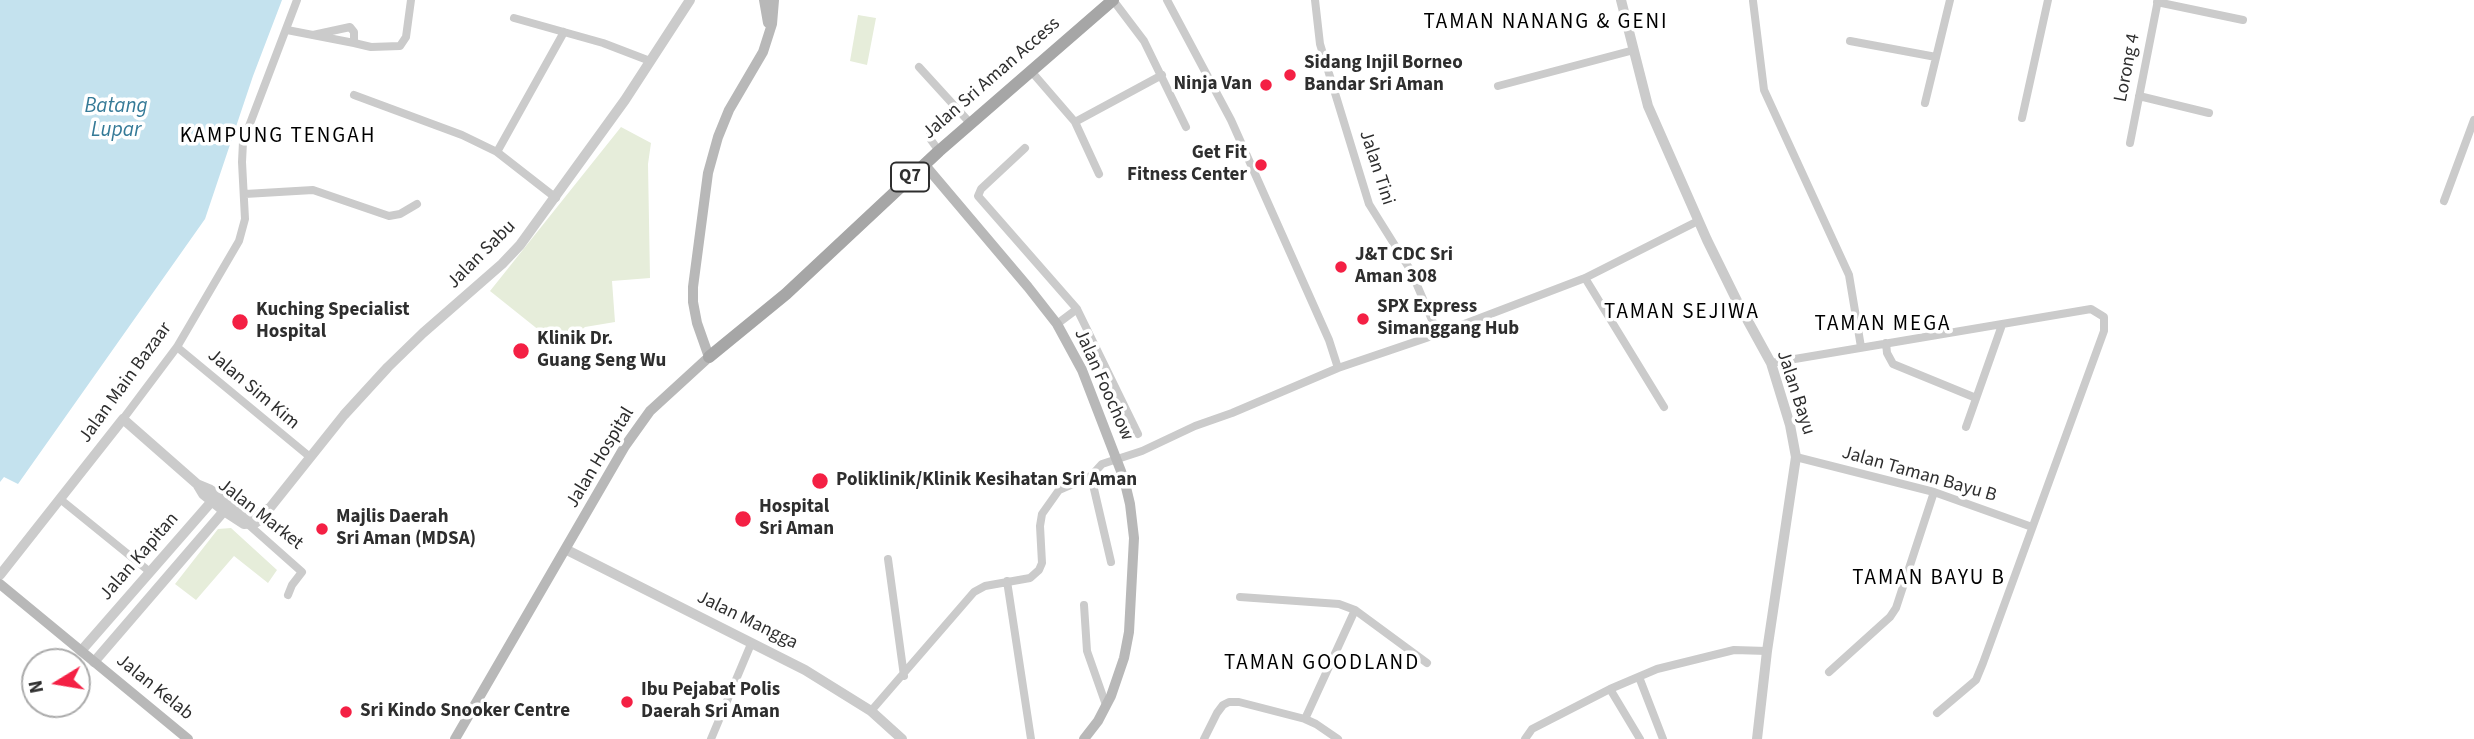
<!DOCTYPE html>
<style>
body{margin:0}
#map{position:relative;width:2474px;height:739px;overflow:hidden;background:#fff;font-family:"Source Sans 3",sans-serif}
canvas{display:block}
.north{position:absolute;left:21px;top:648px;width:70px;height:70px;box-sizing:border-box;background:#fff;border:2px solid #ababab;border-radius:50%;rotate:259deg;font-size:19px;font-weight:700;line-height:28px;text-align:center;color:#2e2e2e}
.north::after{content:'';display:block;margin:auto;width:24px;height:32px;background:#f42044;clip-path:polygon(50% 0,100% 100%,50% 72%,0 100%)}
</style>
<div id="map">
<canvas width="2474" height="739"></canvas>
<div class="north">N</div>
</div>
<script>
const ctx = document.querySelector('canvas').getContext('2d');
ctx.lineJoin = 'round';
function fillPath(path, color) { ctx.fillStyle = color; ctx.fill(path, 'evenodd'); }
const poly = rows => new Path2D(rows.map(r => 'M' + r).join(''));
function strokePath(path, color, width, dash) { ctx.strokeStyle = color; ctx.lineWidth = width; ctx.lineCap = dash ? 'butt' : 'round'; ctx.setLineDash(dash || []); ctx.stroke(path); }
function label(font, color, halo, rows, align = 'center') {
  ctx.font = font + ' "Source Sans 3",sans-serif'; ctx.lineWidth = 7; ctx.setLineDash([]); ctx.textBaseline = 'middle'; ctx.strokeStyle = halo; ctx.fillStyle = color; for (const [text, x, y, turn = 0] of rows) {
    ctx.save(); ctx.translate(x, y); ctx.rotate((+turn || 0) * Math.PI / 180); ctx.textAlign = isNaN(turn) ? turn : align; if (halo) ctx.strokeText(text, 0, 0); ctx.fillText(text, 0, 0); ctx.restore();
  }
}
fillPath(poly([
 [858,15,876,18,867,65,850,61],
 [621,127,651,143,648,164,650,278,612,281,615,322,585,327,560,347,490,291],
 [231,528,277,570,268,583,234,556,196,600,175,584,218,529]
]), '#e6edda');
fillPath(poly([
 [0,0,282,0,253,76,205,219,18,484,4,477,0,482]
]), '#c4e2ee');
strokePath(poly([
 [1113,0,1144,41,1186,127],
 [1167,0,1231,120,1329,340,1338,368],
 [1315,0,1320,44,1369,204,1411,271,1438,334],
 [1753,1,1764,90,1849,275,1861,347],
 [2157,2,2243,20],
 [514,18,603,43,650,61],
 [287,30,354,43,354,32,350,27,313,35],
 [1850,41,1936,57],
 [354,43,371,47,400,46,406,37,411,0],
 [919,67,971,124],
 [1031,71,1075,122,1099,174],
 [1498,86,1634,50],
 [354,95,462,135,497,152,556,198],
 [2139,96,2209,113],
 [1925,103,1950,0],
 [2022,118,2048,0],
 [1075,122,1162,75],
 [2130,143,2158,0],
 [1025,148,981,189,978,196,1077,309,1138,434],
 [939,151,931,140,930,132,956,109],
 [497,152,564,32],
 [245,194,313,190,389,216,400,214,417,204],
 [2444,201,2474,120],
 [1585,278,1664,407],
 [1057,324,1077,309],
 [1886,343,1887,353,1893,364,1976,398],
 [177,347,310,457],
 [1771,363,2091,309,2104,317,2104,331,1983,663,1976,680,1937,713],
 [123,419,177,347,239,241,245,219,242,162,243,142,297,0],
 [1966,427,2002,325],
 [1796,457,1934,492,2032,527],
 [1091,476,1111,562],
 [60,499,150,572],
 [249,525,302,572,292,585,288,595],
 [888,559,904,676],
 [1007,581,1031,739],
 [1240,597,1339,604,1355,610,1427,663],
 [1084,605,1087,651,1106,705],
 [1829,672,1890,617,1896,608,1934,492],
 [1639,677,1663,739],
 [1610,689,1640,739],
 [871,711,974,592,985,586,1030,578,1039,570,1042,563,1040,526,1042,514,1059,490,1091,476,1102,464,1142,451,1195,426,1232,413,1338,368,1438,334,1585,278,1698,221],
 [1305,719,1355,610],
 [711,739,751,644],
 [1204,739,1217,713,1223,705,1229,702,1239,702,1305,719,1316,724,1338,739],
 [1525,739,1532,729,1610,689,1657,669,1734,650,1767,651]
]), '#cbcbcb', 8);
strokePath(poly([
 [1621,0,1648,106,1707,240,1738,303,1771,363,1790,425,1796,457,1767,651,1757,739],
 [197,484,209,489,246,514,258,514,266,509],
 [567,550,805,670,871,711,902,739],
 [0,575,123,419,197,484,203,494,224,511,244,524,255,523,261,519,344,415,388,367,423,333,502,264,520,245,625,100,690,0],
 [81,651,212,501,231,505],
 [94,662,224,511,220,496]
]), '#cbcbcb', 10);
strokePath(poly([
 [764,0,768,23],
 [924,164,1028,287,1057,324,1082,370,1124,479,1130,504,1134,538,1129,632,1124,658,1111,696,1098,721,1084,739],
 [0,584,188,739],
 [455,739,625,446,650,411,709,357,697,323,693,302,693,287,708,173,718,137,729,110,763,52,772,24,774,0]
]), '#b8b8b8', 10);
strokePath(poly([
 [709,357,786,294,939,151,1113,0]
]), '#a6a6a6', 12);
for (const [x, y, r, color] of [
 [1290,75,7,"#f42044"],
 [1266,85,7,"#f42044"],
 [1261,165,7,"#f42044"],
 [1341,267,7,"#f42044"],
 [1363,319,7,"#f42044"],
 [240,322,9,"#f42044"],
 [521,351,9,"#f42044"],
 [820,481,9,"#f42044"],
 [743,519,9,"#f42044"],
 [322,529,7,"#f42044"],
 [627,702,7,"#f42044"],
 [346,712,7,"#f42044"]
]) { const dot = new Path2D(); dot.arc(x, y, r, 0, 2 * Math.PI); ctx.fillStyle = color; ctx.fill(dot); strokePath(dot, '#fff', 2.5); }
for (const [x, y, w] of [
 [910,177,38]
]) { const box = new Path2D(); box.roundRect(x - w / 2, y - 14.5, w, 29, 5); ctx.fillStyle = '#fff'; ctx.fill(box); strokePath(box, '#2e2e2e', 2); }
label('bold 18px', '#2e2e2e', null, [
 ["Q7",910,177]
]);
label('bold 19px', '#2e2e2e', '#fff', [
 ["Sidang Injil Borneo",1304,64],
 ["Bandar Sri Aman",1304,86],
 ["Ninja Van",1252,85,"right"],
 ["Get Fit",1247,154,"right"],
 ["Fitness Center",1247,176,"right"],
 ["J&T CDC Sri",1355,256],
 ["Aman 308",1355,278],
 ["SPX Express",1377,308],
 ["Simanggang Hub",1377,330],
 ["Kuching Specialist",256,311],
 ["Hospital",256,333],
 ["Klinik Dr.",537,340],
 ["Guang Seng Wu",537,362],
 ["Poliklinik/Klinik Kesihatan Sri Aman",836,481],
 ["Hospital",759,508],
 ["Sri Aman",759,530],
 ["Majlis Daerah",336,518],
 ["Sri Aman (MDSA)",336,540],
 ["Ibu Pejabat Polis",641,691],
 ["Daerah Sri Aman",641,713],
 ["Sri Kindo Snooker Centre",360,712]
], 'left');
label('19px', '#2e2e2e', '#fff', [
 ["Lorong 4",2128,68,-79],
 ["Jalan Sri Aman Access",992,79,-41],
 ["Jalan Tini",1376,168,72],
 ["Jalan Sabu",482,255,-45],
 ["Jalan Main Bazaar",126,383,-54],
 ["Jalan Foochow",1103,385,66],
 ["Jalan Sim Kim",253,390,40],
 ["Jalan Bayu",1795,393,72],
 ["Jalan Hospital",601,458,-59],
 ["Jalan Taman Bayu B",1919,475,16],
 ["Jalan Market",260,515,38],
 ["Jalan Kapitan",140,557,-49],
 ["Jalan Mangga",747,621,26],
 ["Jalan Kelab",154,688,39]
]);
ctx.letterSpacing = '2px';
label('21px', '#000', '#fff', [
 ["TAMAN NANANG & GENI",1546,23],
 ["KAMPUNG TENGAH",278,137],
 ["TAMAN SEJIWA",1682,313],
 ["TAMAN MEGA",1883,325],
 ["TAMAN BAYU B",1929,579],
 ["TAMAN GOODLAND",1322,664]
]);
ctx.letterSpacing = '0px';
label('italic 21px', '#357a97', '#fff', [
 ["Batang",116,107],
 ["Lupar",116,131]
]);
</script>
